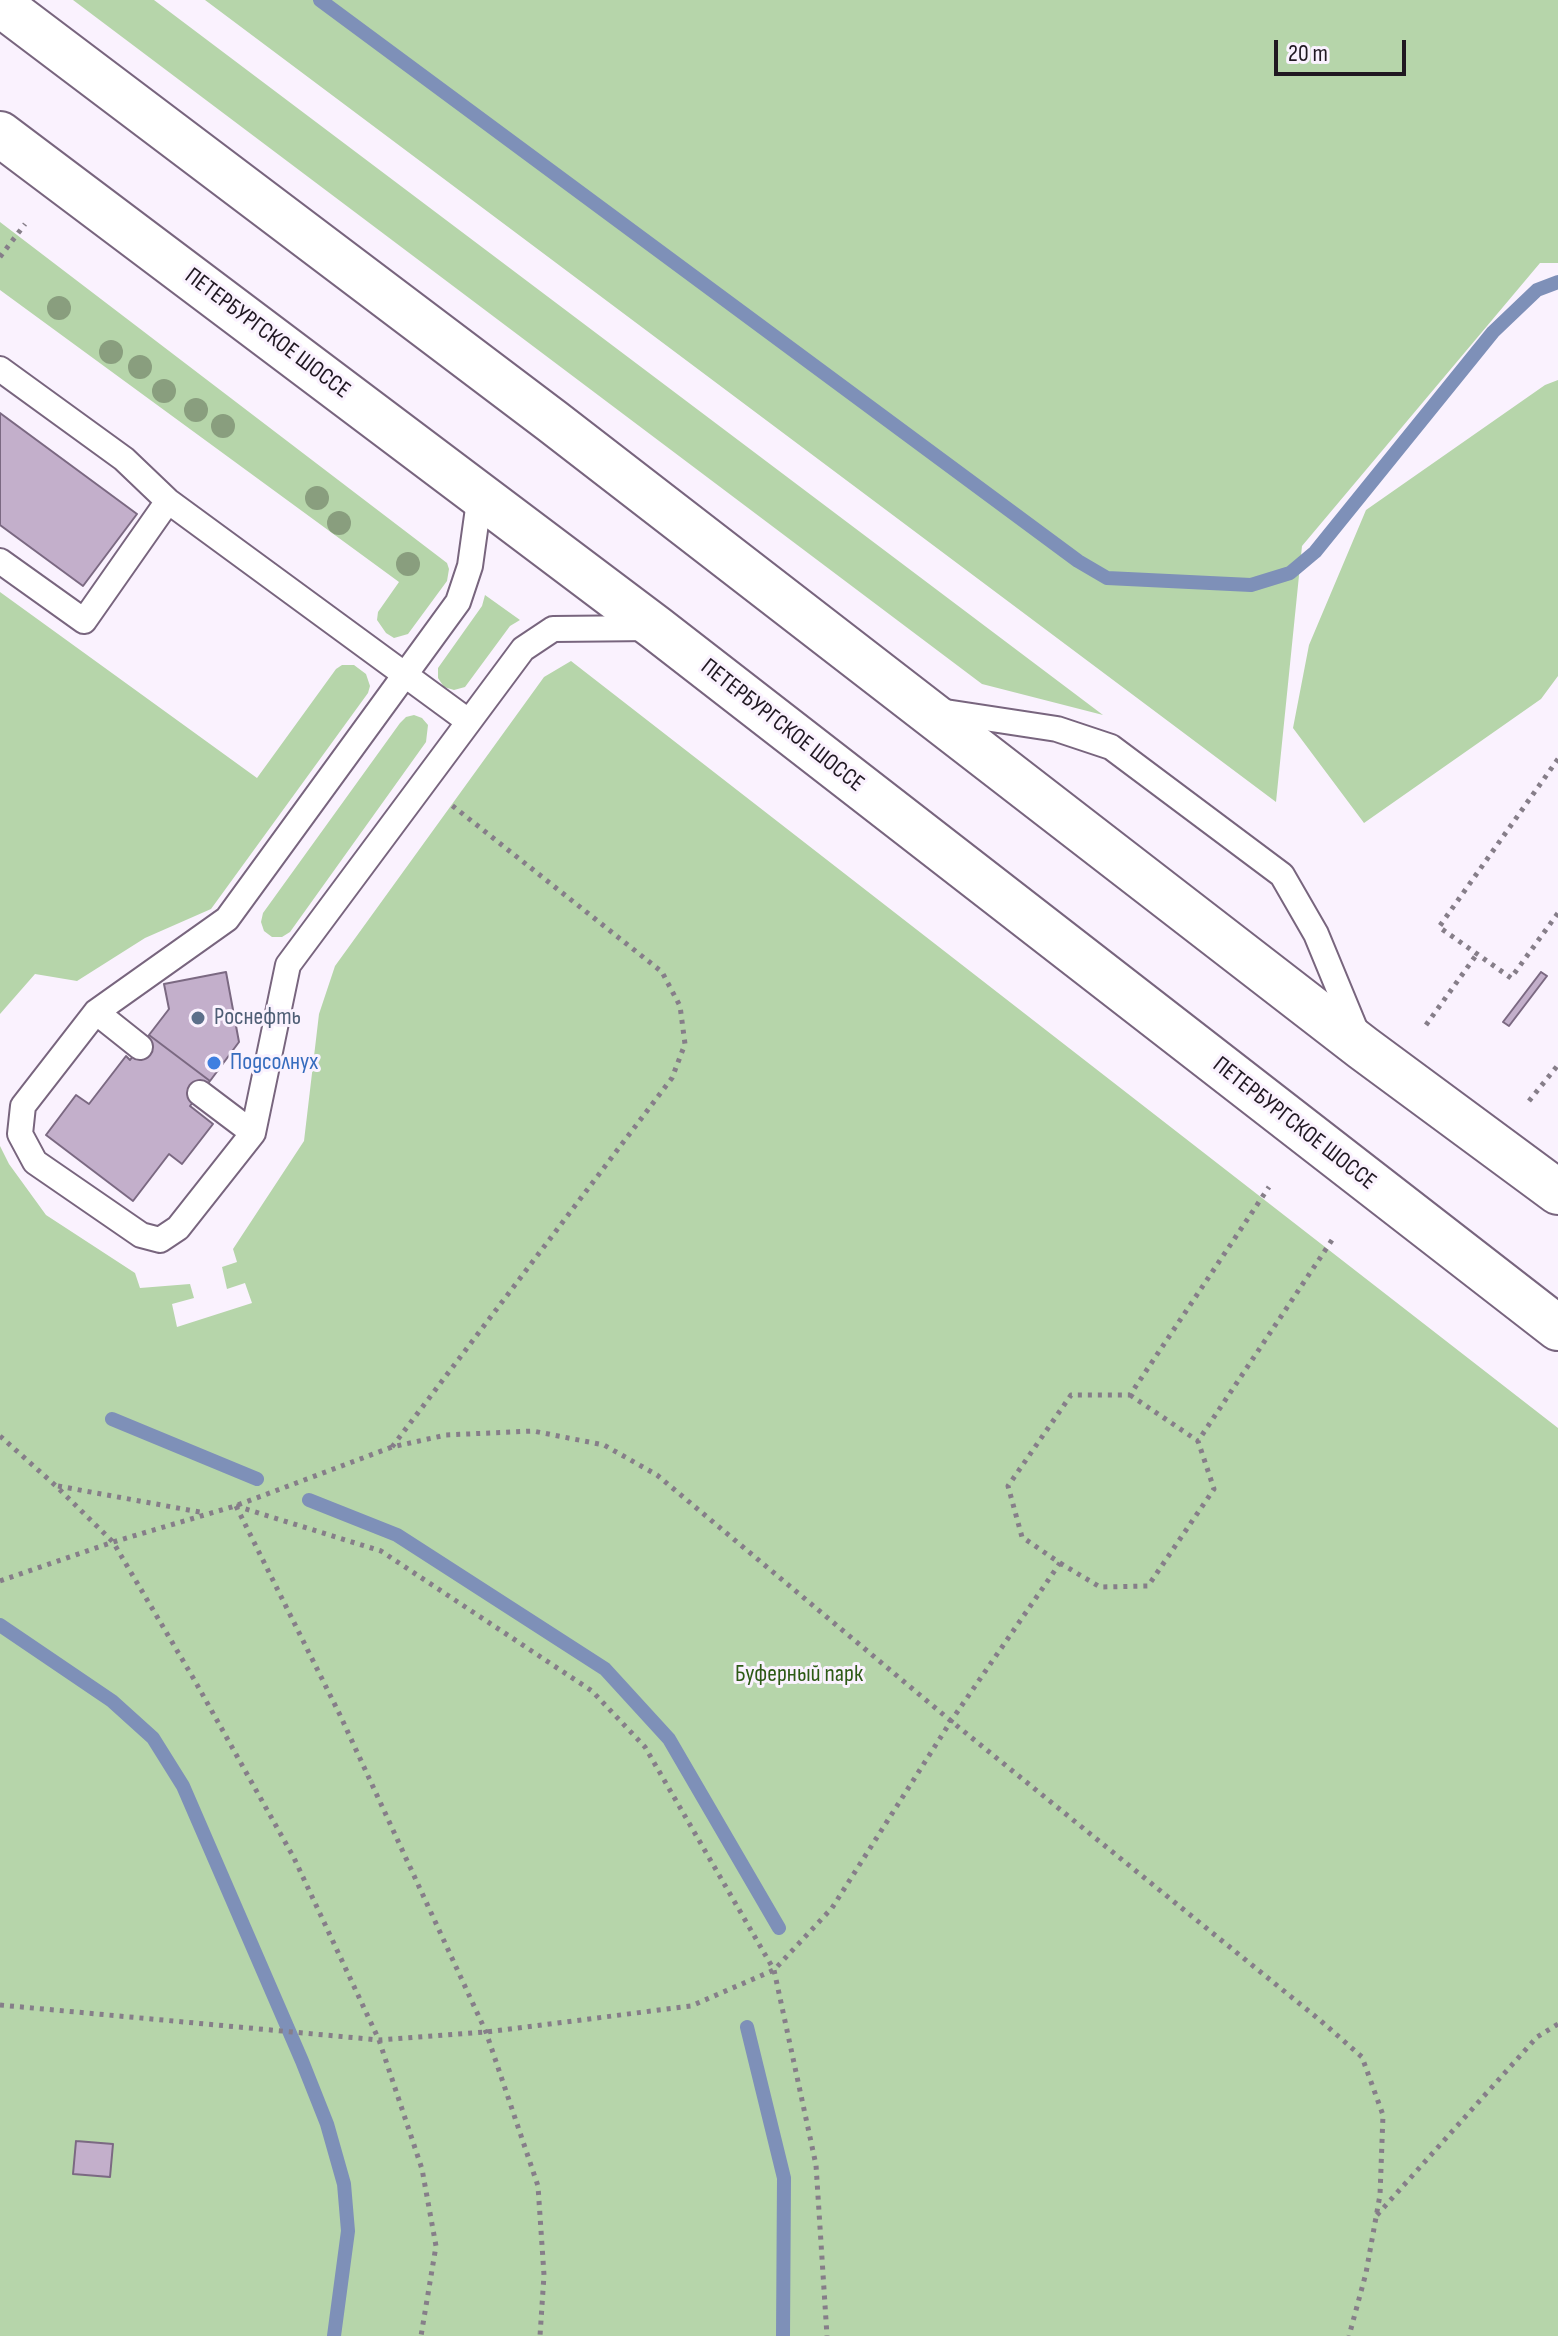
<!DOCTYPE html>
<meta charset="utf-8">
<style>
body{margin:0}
#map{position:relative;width:1558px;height:2336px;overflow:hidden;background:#faf2fe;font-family:"Sofia Sans Condensed",sans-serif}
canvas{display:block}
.scale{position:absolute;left:1274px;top:40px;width:132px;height:36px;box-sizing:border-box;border:4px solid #201822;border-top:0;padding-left:10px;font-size:24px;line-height:28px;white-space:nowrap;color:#201822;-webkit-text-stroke:6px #faf2fe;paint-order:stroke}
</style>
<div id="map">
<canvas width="1558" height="2336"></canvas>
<div class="scale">20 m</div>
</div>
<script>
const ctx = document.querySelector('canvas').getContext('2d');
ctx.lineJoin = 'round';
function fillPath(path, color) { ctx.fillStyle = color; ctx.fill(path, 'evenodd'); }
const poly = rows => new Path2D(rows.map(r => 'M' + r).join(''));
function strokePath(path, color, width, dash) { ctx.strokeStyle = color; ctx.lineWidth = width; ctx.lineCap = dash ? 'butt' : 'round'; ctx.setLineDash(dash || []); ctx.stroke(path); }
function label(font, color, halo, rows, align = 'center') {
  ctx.font = font + ' "Sofia Sans Condensed",sans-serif'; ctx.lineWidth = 6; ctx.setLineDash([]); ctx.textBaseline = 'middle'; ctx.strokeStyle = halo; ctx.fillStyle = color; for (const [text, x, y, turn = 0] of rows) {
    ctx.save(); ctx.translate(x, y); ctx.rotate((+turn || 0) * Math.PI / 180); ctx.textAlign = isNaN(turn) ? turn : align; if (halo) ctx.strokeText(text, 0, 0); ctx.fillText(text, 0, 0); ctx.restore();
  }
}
fillPath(poly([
 [73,0,154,0,1103,715,982,684],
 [205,0,1558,0,1558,263,1540,263,1302,546,1276,802],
 [0,222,447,563,449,569,447,581,408,634,394,638,386,633,377,620,378,612,399,582,0,290],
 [1558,380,1558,676,1541,699,1364,823,1293,728,1309,645,1366,510,1545,385],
 [0,592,257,778,336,669,342,665,354,665,366,674,370,686,368,693,211,909,145,938,77,981,35,974,0,1014],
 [485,595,520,620,510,626,465,687,454,690,444,687,438,678,438,668,482,606],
 [571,661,1558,1428,1558,2336,0,2336,0,1146,9,1164,46,1215,135,1273,140,1288,190,1284,194,1298,172,1304,177,1327,252,1303,245,1283,227,1289,222,1267,237,1262,233,1249,304,1141,319,1014,335,966,544,677],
 [414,715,422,718,428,725,426,742,290,932,282,937,272,937,264,931,261,922,263,913,400,723,406,717]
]), '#b6d5aa');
strokePath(poly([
 [320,0,1078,561,1107,578,1251,585,1290,573,1315,552,1493,332,1537,290,1558,282],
 [112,1419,257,1479],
 [309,1500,397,1535,605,1669,669,1739,779,1928],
 [0,1625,112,1701,153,1738,183,1786,302,2061,327,2124,344,2184,348,2231,334,2336],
 [747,2027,784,2178,783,2336]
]), '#7e90b8', 14);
const building = poly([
 [0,413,137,514,83,586,0,525,0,413],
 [226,972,239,1042,210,1081,149,1035,169,1009,164,984,226,972],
 [1541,972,1547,976,1509,1026,1503,1022,1541,972],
 [149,1035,210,1081,190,1106,213,1124,182,1164,169,1154,133,1201,46,1135,76,1095,89,1104,126,1056,130,1060,149,1035],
 [76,2141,113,2144,110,2177,73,2174,76,2141]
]);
fillPath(building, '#c3afcb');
strokePath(building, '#7b6982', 2);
const lane = poly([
 [0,369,124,459,168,501,468,721],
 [480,494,470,566,458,602,227,919,96,1012,23,1106,20,1134,35,1162,141,1235,160,1240,178,1228,253,1133,288,965,523,649,553,629,652,628],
 [0,561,84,621,168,501],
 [939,711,1057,729,1111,747,1282,875,1316,934,1359,1038],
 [96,1012,140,1047],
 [200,1093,253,1133]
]);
const secondary = poly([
 [0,4,552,421,1363,1048,1558,1192],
 [0,134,656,628,1558,1328]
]);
strokePath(lane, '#78657e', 28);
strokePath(secondary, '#78657e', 48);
strokePath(poly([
 [0,257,25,224],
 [1558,759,1439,927,1511,978,1558,913],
 [1426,1025,1477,954],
 [1529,1101,1558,1065],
 [1130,1395,1198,1441],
 [0,1436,56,1486,113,1542,195,1681,294,1858,379,2040,422,2169,436,2246,421,2336],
 [392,1447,672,1078,685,1044,680,1006,662,972,449,803],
 [58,1486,205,1513],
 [236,1506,381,1551,592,1691,645,1747,774,1970,816,2165,827,2336],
 [236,1506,340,1715,486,2032,538,2186,544,2275,540,2336],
 [1060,1563,1100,1587,1148,1586,1214,1489,1198,1441,1334,1237],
 [0,1581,113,1542,235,1506,392,1447,446,1435,533,1431,604,1445,657,1475,951,1721,1321,2021,1362,2057,1383,2115,1380,2195,1366,2273,1349,2336],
 [0,2005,379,2040,486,2032,691,2006,774,1970,832,1908,951,1721,1060,1563,1022,1537,1008,1486,1071,1395,1130,1395,1269,1187],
 [1377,2215,1537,2037,1558,2024]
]), '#867e89', 5, [4, 6]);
strokePath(lane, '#fff', 24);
strokePath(secondary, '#fff', 44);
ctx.fillStyle = '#899e7e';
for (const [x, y] of [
 [59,308],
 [111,352],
 [140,367],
 [164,391],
 [196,410],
 [223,426],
 [317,498],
 [339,523],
 [408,564]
]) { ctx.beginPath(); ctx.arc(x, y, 12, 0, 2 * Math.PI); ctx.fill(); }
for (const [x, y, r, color] of [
 [198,1018,8,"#5c6f8a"],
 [214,1063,8,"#3f7fe0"]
]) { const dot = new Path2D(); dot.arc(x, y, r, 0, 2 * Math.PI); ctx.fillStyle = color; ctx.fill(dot); strokePath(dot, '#faf2fe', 3); }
label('24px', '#201822', '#faf2fe', [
 ["ПЕТЕРБУРГСКОЕ ШОССЕ",267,334,37],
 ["ПЕТЕРБУРГСКОЕ ШОССЕ",782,726,38],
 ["ПЕТЕРБУРГСКОЕ ШОССЕ",1294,1124,38]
]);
label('24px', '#4e5e75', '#faf2fe', [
 ["Роснефть",214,1018]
], 'left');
label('24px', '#366cbe', '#faf2fe', [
 ["Подсолнух",230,1063]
], 'left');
label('24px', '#2d5a15', '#faf2fe', [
 ["Буферный парк",799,1675]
]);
</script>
